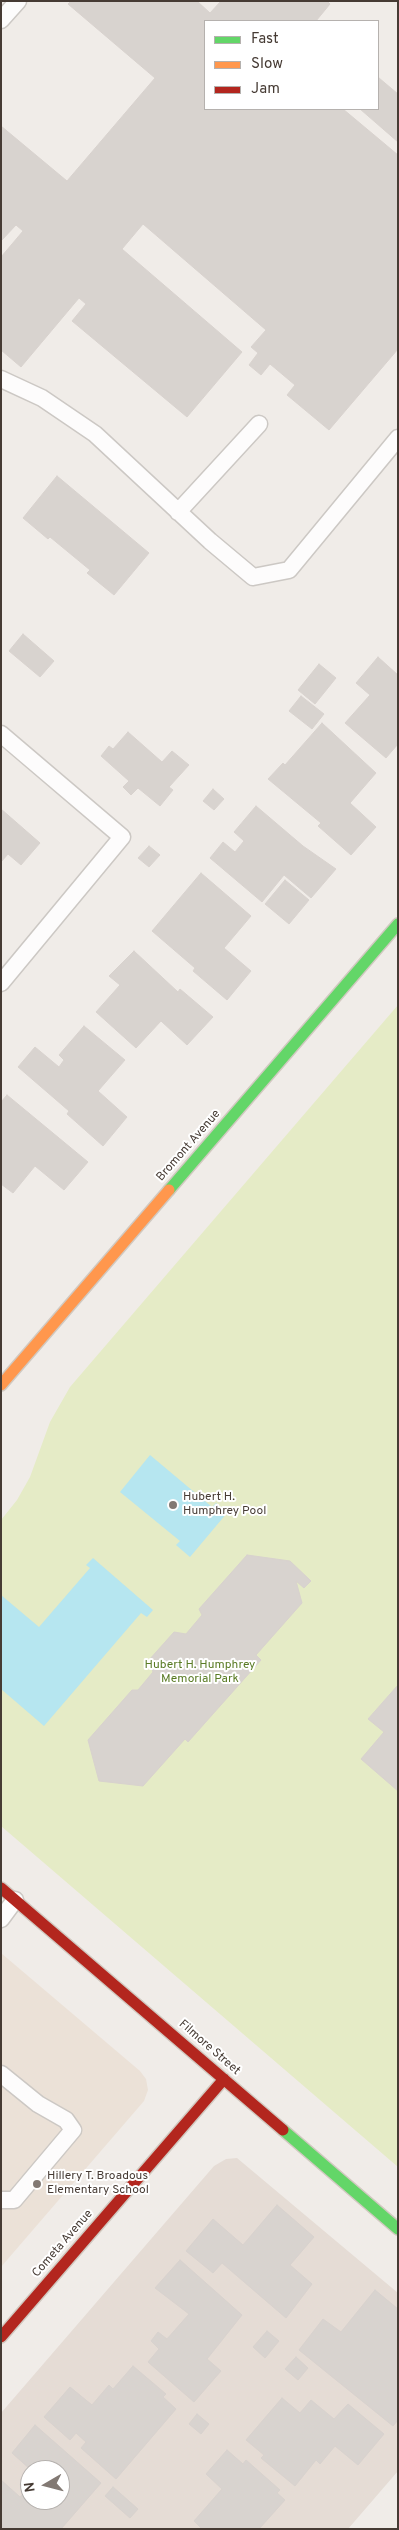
<!DOCTYPE html>
<style>
body{margin:0}
#map{position:relative;width:399px;height:2530px;overflow:hidden;background:#f0ece8;font-family:Overpass,sans-serif}
canvas{display:block}
.frame{position:absolute;inset:0;border:2px solid #463b34;pointer-events:none}
.legend{position:absolute;left:204px;top:20px;width:175px;height:90px;box-sizing:border-box;background:#fff;border:1px solid #b5b1ae;margin:0;padding:6px 9px;list-style:none;font-size:15px;color:#463b34}
.legend li{display:flex;align-items:center;gap:10px;height:25px}
.legend b{width:25px;border:1px solid #b5b1ae}
.north{position:absolute;left:20px;top:2460px;width:50px;height:50px;box-sizing:border-box;background:#fff;border:1px solid #b5b1ae;border-radius:50%;rotate:262deg;font-size:14px;font-weight:700;line-height:20px;text-align:center;color:#463b34}
.north::after{content:'';display:block;margin:auto;width:18px;height:22px;background:#827973;clip-path:polygon(50% 0,100% 100%,50% 72%,0 100%)}
</style>
<div id="map">
<canvas width="399" height="2530"></canvas>
<div class="frame"></div>
<ul class="legend">
<li><b style="height:6px;background:#63d668"></b>Fast</li>
<li><b style="height:6px;background:#ff974d"></b>Slow</li>
<li><b style="height:6px;background:#b3261e"></b>Jam</li>
</ul>
<div class="north">N</div>
</div>
<script>
const ctx = document.querySelector('canvas').getContext('2d');
ctx.lineJoin = 'round';
function fillPath(path, color) { ctx.fillStyle = color; ctx.fill(path, 'evenodd'); }
const poly = rows => new Path2D(rows.map(r => 'M' + r).join(''));
function strokePath(path, color, width, dash) { ctx.strokeStyle = color; ctx.lineWidth = width; ctx.lineCap = dash ? 'butt' : 'round'; ctx.setLineDash(dash || []); ctx.stroke(path); }
function label(font, color, halo, rows, align = 'center') {
  ctx.font = font + ' Overpass,sans-serif'; ctx.lineWidth = 4; ctx.setLineDash([]); ctx.textBaseline = 'middle'; ctx.strokeStyle = halo; ctx.fillStyle = color; for (const [text, x, y, turn = 0] of rows) {
    ctx.save(); ctx.translate(x, y); ctx.rotate((+turn || 0) * Math.PI / 180); ctx.textAlign = isNaN(turn) ? turn : align; if (halo) ctx.strokeText(text, 0, 0); ctx.fillText(text, 0, 0); ctx.restore();
  }
}
fillPath(poly([
 [237,2158,398,2293,398,2471,348,2529,1,2529,1,2413,214,2166,226,2159],
 [30,2470,60,2470,60,2500,30,2500]
]), '#e5dcd5');
fillPath(poly([
 [1,1953,140,2071,146,2079,148,2090,144,2101,1,2267]
]), '#ebe1d7');
fillPath(poly([
 [398,1005,398,2167,1,1826,1,1520,17,1500,30,1477,50,1422,70,1387]
]), '#e5ebc6');
fillPath(poly([
 [150,1455,212,1507,216,1503,227,1513,190,1557,176,1545,180,1541,120,1492],
 [93,1558,153,1610,147,1617,141,1613,44,1726,1,1689,1,1595,39,1627,90,1568,86,1565]
]), '#b6e6f0');
const building = poly([
 [71,1,197,1,210,13,221,1,327,1,330,4,316,21,205,21,205,109,343,109,398,155,398,349,329,430,287,395,295,385,270,364,261,375,249,365,258,353,251,347,266,330,143,224,122,249,242,352,187,417,72,321,86,304,79,298,21,367,1,350,1,257,23,231,16,225,1,241,1,126,67,181,155,78,68,4,71,1],
 [379,78,398,94,398,142,360,109,378,109,379,78],
 [57,476,149,553,114,595,87,573,90,570,50,537,48,539,23,518,57,476],
 [23,634,54,661,40,677,9,651,23,634],
 [378,657,398,675,398,744,386,758,345,723,370,695,356,683,378,657],
 [319,664,336,678,315,704,298,690,319,664],
 [301,696,324,714,312,729,289,711,301,696],
 [322,723,376,773,350,803,376,827,351,855,318,826,321,823,268,779,283,763,285,765,322,723],
 [128,732,162,762,172,751,189,765,169,787,173,790,160,806,138,788,131,795,123,787,129,781,101,756,109,746,113,749,128,732],
 [213,789,224,799,214,810,203,801,213,789],
 [256,806,303,846,336,869,311,898,284,875,262,902,210,858,223,842,235,852,244,841,234,832,256,806],
 [1,809,40,843,21,865,8,854,1,862,1,809],
 [149,846,160,855,149,867,138,858,149,846],
 [201,873,251,916,224,948,251,971,227,1000,193,971,195,968,152,931,201,873],
 [285,880,309,900,289,924,265,904,285,880],
 [134,951,178,992,180,989,213,1017,187,1045,161,1021,136,1048,96,1012,120,985,109,976,134,951],
 [84,1026,125,1060,98,1091,127,1117,103,1146,67,1114,69,1111,18,1067,35,1047,59,1067,64,1060,59,1055,84,1026],
 [7,1095,88,1162,64,1190,35,1166,13,1193,1,1184,1,1102,7,1095],
 [247,1555,290,1561,311,1581,304,1588,296,1581,302,1603,256,1655,261,1660,188,1742,185,1739,143,1786,99,1781,88,1740,132,1690,138,1690,153,1672,149,1660,174,1632,186,1634,202,1615,199,1609,247,1555],
 [398,1685,398,1791,361,1759,384,1732,368,1719,398,1685],
 [277,2205,314,2237,290,2265,312,2284,286,2318,222,2263,213,2273,186,2251,213,2219,243,2245,277,2205],
 [180,2260,242,2315,207,2359,221,2371,194,2402,148,2362,159,2349,151,2341,158,2332,167,2339,189,2314,155,2288,180,2260],
 [375,2290,398,2309,398,2420,393,2426,299,2350,323,2319,341,2332,375,2290],
 [267,2331,279,2341,265,2358,253,2347,267,2331],
 [296,2357,308,2368,298,2380,285,2369,296,2357],
 [133,2366,166,2394,163,2397,176,2409,116,2479,81,2448,86,2442,76,2433,70,2440,44,2417,70,2387,92,2405,109,2385,113,2389,133,2366],
 [282,2398,300,2413,311,2400,334,2419,348,2404,384,2434,358,2465,335,2446,320,2464,316,2460,295,2486,261,2458,264,2455,246,2440,282,2398],
 [197,2414,209,2424,201,2434,189,2424,197,2414],
 [35,2425,101,2483,61,2529,5,2529,1,2526,1,2480,20,2497,30,2486,30,2500,60,2500,60,2470,31,2470,12,2453,35,2425],
 [227,2450,243,2464,246,2460,280,2490,277,2493,285,2500,259,2529,202,2529,194,2521,222,2489,206,2474,227,2450],
 [113,2487,138,2509,130,2518,105,2496,113,2487]
]);
fillPath(building, '#d8d3cf');
strokePath(building, '#d8d2ce', 1);
const lane = poly([
 [1,20,18,1],
 [1,379,42,398,95,434,210,541,253,577,289,570,398,438],
 [178,512,259,424],
 [1,734,122,837,1,983],
 [1,1919,15,1900],
 [1,2074,38,2104,66,2120,73,2130,14,2200,1,2200]
]);
const fast = poly([
 [169,1190,398,924],
 [283,2130,398,2229]
]);
const slow = poly([
 [1,1385,169,1190]
]);
const jam = poly([
 [1,1888,283,2130],
 [1,2337,224,2079]
]);
strokePath(lane, '#ccc8c4', 19);
strokePath(fast, '#d1c9c0', 14);
strokePath(slow, '#d1c9c0', 14);
strokePath(jam, '#d1c9c0', 14);
strokePath(lane, '#fdfcfc', 16);
strokePath(fast, '#63d668', 11);
strokePath(slow, '#ff974d', 11);
strokePath(jam, '#b3261e', 11);
for (const [x, y, r, color] of [
 [173,1505,5,"#827973"],
 [37,2184,5,"#827973"]
]) { const dot = new Path2D(); dot.arc(x, y, r, 0, 2 * Math.PI); ctx.fillStyle = color; ctx.fill(dot); strokePath(dot, '#fff', 2); }
label('12px', '#463b34', '#fff', [
 ["Bromont Avenue",189,1146,-49],
 ["Filmore Street",209,2048,41],
 ["Cometa Avenue",63,2244,-49]
]);
label('12px', '#463b34', '#fff', [
 ["Hubert H.",183,1498],
 ["Humphrey Pool",183,1512],
 ["Hillery T. Broadous",47,2177],
 ["Elementary School",47,2191]
], 'left');
label('12px', '#597b24', '#fff', [
 ["Hubert H. Humphrey",200,1666],
 ["Memorial Park",200,1680]
]);
</script>
